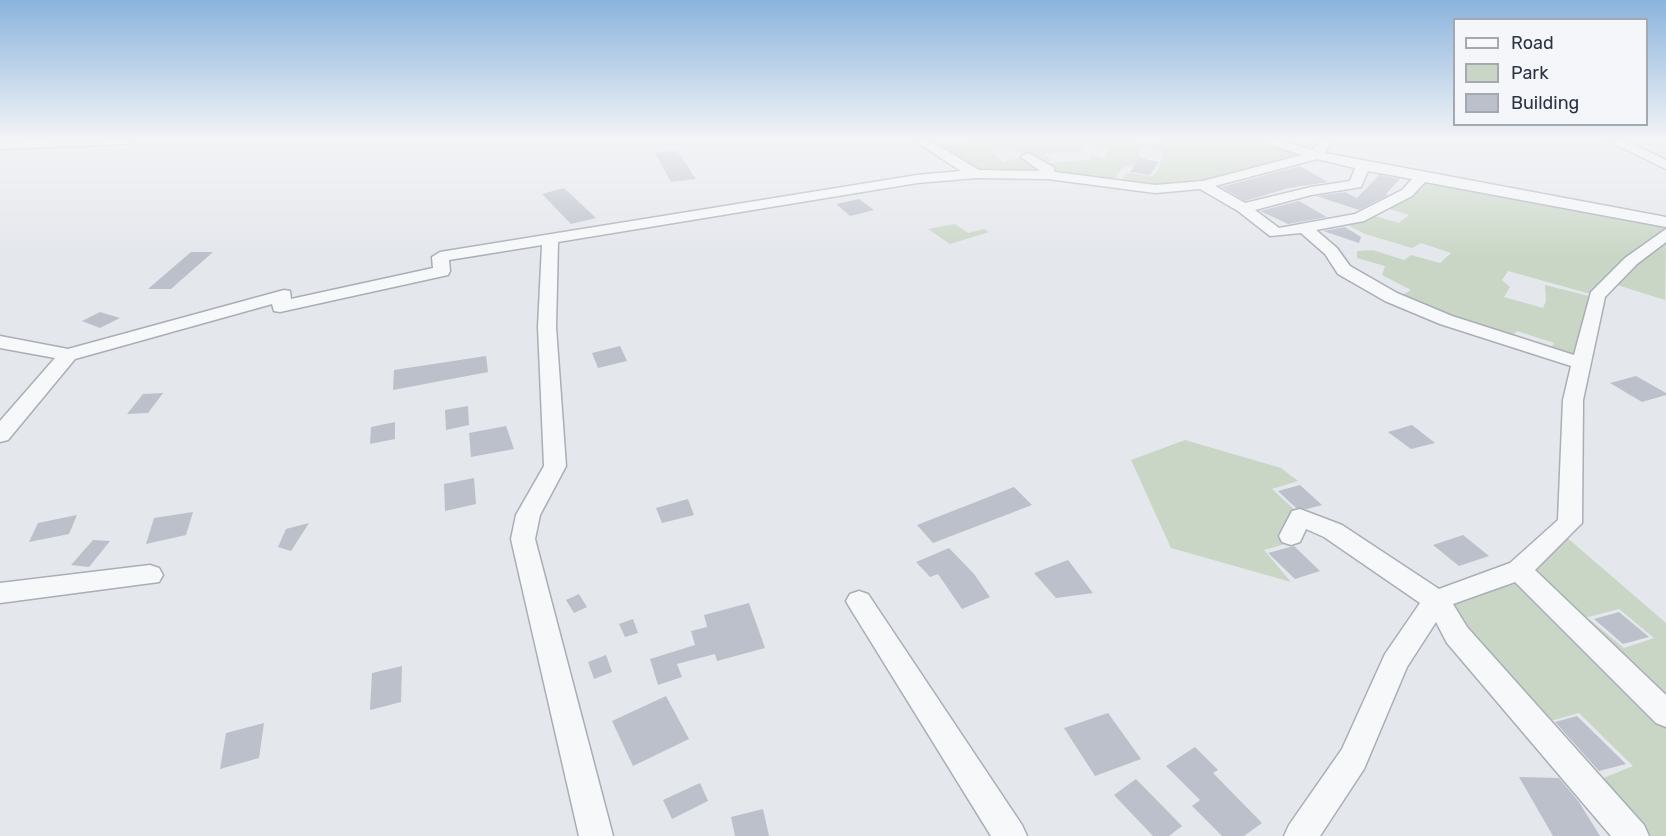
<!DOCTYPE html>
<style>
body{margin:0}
#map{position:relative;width:1666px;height:836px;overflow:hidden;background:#e4e7ec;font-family:Rubik,sans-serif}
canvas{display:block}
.legend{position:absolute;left:1453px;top:18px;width:195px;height:108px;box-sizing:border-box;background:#f4f6f9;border:2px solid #a4a8b1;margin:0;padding:8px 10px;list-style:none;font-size:18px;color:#2b3445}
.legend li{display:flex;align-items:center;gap:12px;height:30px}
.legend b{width:30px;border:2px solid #a4a8b1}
</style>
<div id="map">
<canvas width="1666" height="836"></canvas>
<ul class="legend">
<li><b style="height:8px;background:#f7f8fa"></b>Road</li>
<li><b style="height:16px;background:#c9d6c5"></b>Park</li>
<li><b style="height:16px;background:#bbc0ca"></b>Building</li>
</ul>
</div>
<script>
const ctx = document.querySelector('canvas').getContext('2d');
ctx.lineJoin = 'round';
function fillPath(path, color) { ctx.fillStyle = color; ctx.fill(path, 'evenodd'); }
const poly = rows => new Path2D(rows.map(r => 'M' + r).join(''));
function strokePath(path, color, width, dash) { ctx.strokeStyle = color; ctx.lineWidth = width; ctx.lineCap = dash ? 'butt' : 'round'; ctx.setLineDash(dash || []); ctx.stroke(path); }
fillPath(poly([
 [967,140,1137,140,1145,144,1138,154,1151,169,1124,166,1113,180,1052,174,1047,163,1089,160,1092,155,1105,158,1109,150,1085,146,1078,152,1045,153,1051,161,1040,162,1009,147,989,150,1003,162,1023,157,1044,174,980,173,938,149],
 [1159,140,1255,140,1309,155,1201,184,1156,187,1120,181,1127,173,1153,176,1159,168,1164,151,1149,148,1150,144],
 [1425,179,1666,223,1666,230,1594,295,1508,271,1502,280,1510,287,1504,297,1543,308,1546,301,1545,285,1593,297,1580,332,1577,361,1549,352,1554,343,1517,331,1510,338,1399,297,1411,290,1382,275,1385,266,1357,258,1357,251,1373,250,1404,260,1411,255,1440,263,1451,253,1421,243,1412,248,1365,234,1349,226,1371,215,1399,223,1409,215,1386,208],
 [955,224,968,233,984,229,989,232,950,244,928,229],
 [1666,238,1665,300,1614,284],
 [1185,440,1281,468,1298,481,1272,489,1296,511,1289,543,1264,550,1291,582,1171,548,1131,460],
 [1564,535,1666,623,1666,702,1576,623,1589,619,1624,648,1654,638,1619,609,1573,621,1529,566],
 [1518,573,1666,720,1666,836,1635,836,1601,779,1633,766,1579,713,1536,725,1439,601]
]), '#c9d6c5');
fillPath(poly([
 [677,150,696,179,671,182,655,153],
 [1140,158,1159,162,1150,175,1130,172],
 [1300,166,1328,182,1289,188,1245,201,1221,187],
 [1379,175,1400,179,1386,194,1388,195,1359,210,1316,196,1345,192,1357,198],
 [564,188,596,218,571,224,542,194],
 [859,199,874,210,850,216,836,204],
 [1299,201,1327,217,1288,224,1260,211],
 [1345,227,1361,237,1359,243,1323,231],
 [191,252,213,252,171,289,148,289],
 [100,312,120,318,100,328,82,321],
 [620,346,627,361,598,368,592,353],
 [486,356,488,372,393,390,394,370],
 [1636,376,1666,393,1666,395,1642,402,1610,383],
 [163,393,148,413,127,414,143,394],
 [468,406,469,425,446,430,445,410],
 [395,422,395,439,370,444,371,427],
 [1412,425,1435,443,1411,449,1388,432],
 [506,426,514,449,471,457,469,433],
 [474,478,476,504,445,511,444,484],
 [1300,485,1322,505,1307,509,1296,508,1278,491],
 [1014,487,1032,505,933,543,917,525],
 [688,499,694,515,662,523,656,508],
 [193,512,186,535,146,544,154,518],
 [77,515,69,534,29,542,38,523],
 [309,523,291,551,278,547,286,529],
 [1463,535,1489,556,1459,566,1433,545],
 [93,540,110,541,89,567,71,565],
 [1294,546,1320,571,1295,579,1268,553],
 [949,548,974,574,990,597,962,609,938,574,930,577,916,562],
 [1068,560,1093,593,1056,598,1034,573],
 [579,594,587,607,574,613,566,600],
 [749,603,765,648,717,661,715,654,677,664,682,677,658,685,650,659,695,645,691,631,707,627,704,615],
 [1619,612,1649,637,1623,644,1594,619],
 [633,619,638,633,625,637,619,624],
 [606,655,612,672,594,679,588,662],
 [402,666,401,702,370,710,372,673],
 [666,696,689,739,633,766,612,721],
 [1108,713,1141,759,1095,776,1064,728],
 [1577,716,1626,764,1599,771,1555,722],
 [264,723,259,758,220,769,226,733],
 [1195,747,1218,770,1213,773,1262,823,1244,836,1222,836,1192,806,1200,800,1166,766],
 [1519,777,1559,778,1579,802,1600,836,1553,836],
 [1136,779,1182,826,1169,836,1153,836,1114,795],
 [700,783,708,801,672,819,663,800],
 [763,809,769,836,735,836,731,817]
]), '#bbc0ca');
const street = poly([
 [135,140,129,144,0,149,0,141,135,140],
 [913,140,929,140,979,170,1040,171,1021,157,1028,153,1053,167,1055,172,1155,185,1203,181,1302,155,1257,140,1279,140,1313,150,1319,140,1332,140,1325,153,1666,217,1666,227,1425,182,1412,196,1364,221,1316,230,1337,248,1350,266,1397,293,1452,316,1574,355,1591,292,1625,258,1666,229,1666,242,1637,264,1605,297,1583,400,1582,523,1535,570,1666,695,1666,727,1656,723,1515,582,1453,604,1467,627,1644,825,1649,836,1611,836,1447,643,1436,622,1407,667,1364,769,1320,836,1284,836,1289,825,1342,749,1385,654,1420,603,1324,537,1306,529,1300,542,1291,545,1282,542,1279,536,1292,511,1300,509,1342,525,1439,589,1510,563,1558,520,1563,400,1571,366,1440,324,1385,301,1338,274,1325,254,1301,233,1270,236,1238,211,1200,189,1155,193,1048,179,976,178,917,183,558,242,556,327,566,466,540,515,535,539,613,836,579,836,511,539,516,515,544,466,538,327,542,245,449,260,450,271,448,275,280,312,274,311,272,304,75,359,8,440,0,442,0,421,55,358,0,348,0,336,68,349,284,290,290,291,291,299,433,268,432,257,440,252,917,175,961,171,913,140],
 [1317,159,1355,168,1350,181,1311,187,1245,203,1215,186,1317,159],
 [1368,171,1412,179,1402,190,1355,214,1279,228,1255,210,1311,195,1361,187,1368,171],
 [1606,140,1624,140,1666,160,1666,169,1606,140],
 [150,565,159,568,163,575,159,582,0,603,0,583,150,565],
 [859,591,868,594,1022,825,1027,836,991,836,850,608,846,601,850,594,859,591]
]);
strokePath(street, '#a9aeb7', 3);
fillPath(street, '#f7f8fa');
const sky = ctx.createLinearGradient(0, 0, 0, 257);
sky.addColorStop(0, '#8bb4dd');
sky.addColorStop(0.54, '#f3f4f6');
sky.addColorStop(1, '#f3f4f600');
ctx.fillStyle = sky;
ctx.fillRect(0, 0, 1666, 257);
</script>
